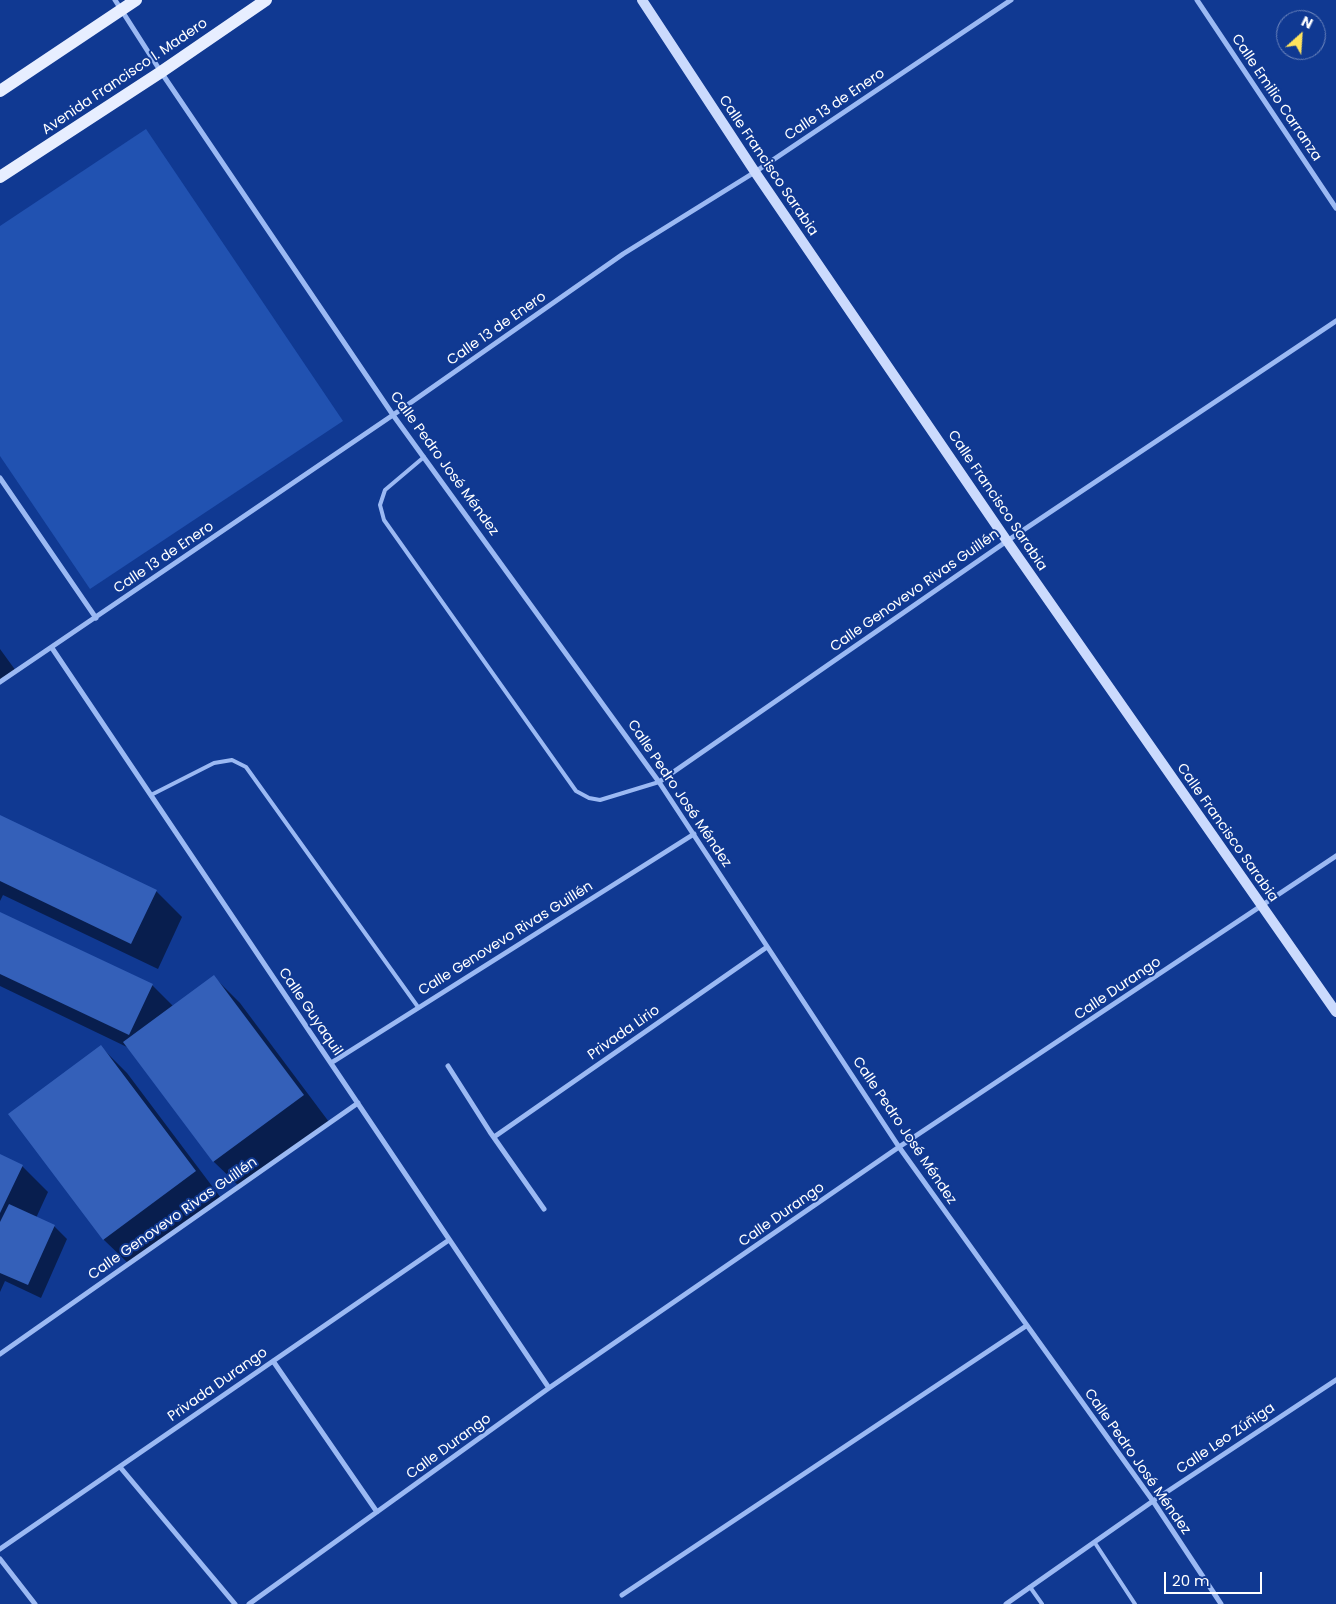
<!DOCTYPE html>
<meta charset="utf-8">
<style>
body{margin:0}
#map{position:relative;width:1336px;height:1604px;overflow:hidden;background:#103992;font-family:Poppins,sans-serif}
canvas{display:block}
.north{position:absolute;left:1276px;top:10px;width:50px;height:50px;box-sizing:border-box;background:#103992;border:1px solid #7088be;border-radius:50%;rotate:26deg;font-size:14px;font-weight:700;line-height:20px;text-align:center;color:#fff}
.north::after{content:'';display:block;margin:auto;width:18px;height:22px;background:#ffe35d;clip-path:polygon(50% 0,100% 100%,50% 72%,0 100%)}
.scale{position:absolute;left:1164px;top:1572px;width:98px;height:22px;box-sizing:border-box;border:2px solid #fff;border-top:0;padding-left:6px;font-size:15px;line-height:18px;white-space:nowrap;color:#fff;-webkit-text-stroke:4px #103992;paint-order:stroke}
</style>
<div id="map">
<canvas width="1336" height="1604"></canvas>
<div class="north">N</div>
<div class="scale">20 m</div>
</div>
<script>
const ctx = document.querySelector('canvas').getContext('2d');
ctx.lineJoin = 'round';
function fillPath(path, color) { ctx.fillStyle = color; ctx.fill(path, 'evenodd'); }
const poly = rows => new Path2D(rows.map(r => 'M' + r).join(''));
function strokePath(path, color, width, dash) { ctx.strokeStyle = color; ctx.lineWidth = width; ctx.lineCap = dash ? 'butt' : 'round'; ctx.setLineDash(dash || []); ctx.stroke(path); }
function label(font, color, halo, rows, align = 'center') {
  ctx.font = font + ' Poppins,sans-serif'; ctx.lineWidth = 4; ctx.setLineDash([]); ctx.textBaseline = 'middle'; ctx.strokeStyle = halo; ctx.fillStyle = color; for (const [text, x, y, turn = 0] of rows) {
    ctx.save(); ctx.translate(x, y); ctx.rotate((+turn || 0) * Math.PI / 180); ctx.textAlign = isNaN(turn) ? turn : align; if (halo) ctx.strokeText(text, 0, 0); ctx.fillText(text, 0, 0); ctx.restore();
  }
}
fillPath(poly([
 [146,129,343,421,90,589,0,456,0,226]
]), '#2152b1');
fillPath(poly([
 [0,649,16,671,0,682],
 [0,817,156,891,182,917,158,969,3,895,0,901],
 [0,913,152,985,174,1007,214,977,240,1003,329,1122,240,1187,214,1162,129,1048,0,986],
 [101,1047,127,1073,221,1198,130,1265,104,1240,10,1115],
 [0,1155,22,1166,48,1192,36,1218,54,1226,67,1239,41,1298,5,1281,0,1292]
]), '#0007');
fillPath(poly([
 [0,815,157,890,131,944,0,881],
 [0,912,153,984,129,1035,0,974],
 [214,975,304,1095,213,1162,123,1042],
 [101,1045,196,1171,103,1240,8,1114],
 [0,1154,23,1165,0,1213],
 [9,1204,55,1225,28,1285,0,1273,0,1222]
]), '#3460b9');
strokePath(poly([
 [424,457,385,490,380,505,384,520,576,791,589,798,600,800,659,782],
 [151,795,214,763,232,760,246,767,418,1007],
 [1095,1543,1135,1604],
 [1030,1587,1042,1604]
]), '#9bb9f3', 4);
strokePath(poly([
 [115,0,161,72,393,415,659,782,899,1147,1153,1501,1221,1604],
 [1197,0,1336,208],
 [0,478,96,618],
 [52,648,549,1388],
 [0,682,393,415,623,254,755,172,1011,0],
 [659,782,1007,541,1336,321],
 [331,1063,694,834],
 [448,1066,490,1132,544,1209],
 [494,1137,767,947],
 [0,1354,358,1103],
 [273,1361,377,1512],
 [120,1467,235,1604],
 [0,1549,449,1240],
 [0,1559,35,1604],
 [622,1595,1026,1326],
 [249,1604,549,1388,899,1147,1336,856],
 [1006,1604,1153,1501,1336,1380]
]), '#9bb9f3', 5);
strokePath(poly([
 [642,0,755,172,1007,541,1336,1012]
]), '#cbdafd', 10);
strokePath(poly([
 [0,91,136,0],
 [0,177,161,72,266,0]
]), '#e7eeff', 12);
label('14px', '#fff', '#103992', [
 ["Avenida Francisco I. Madero",125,77,-34],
 ["Calle Emilio Carranza",1276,98,56],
 ["Calle 13 de Enero",835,105,-34],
 ["Calle Francisco Sarabia",768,166,56],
 ["Calle 13 de Enero",497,329,-35],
 ["Calle Pedro José Méndez",444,464,54],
 ["Calle Francisco Sarabia",997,501,56],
 ["Calle 13 de Enero",164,558,-34],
 ["Calle Genovevo Rivas Guillén",915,591,-35],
 ["Calle Pedro José Méndez",679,794,56],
 ["Calle Francisco Sarabia",1227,833,55],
 ["Calle Genovevo Rivas Guillén",506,939,-32],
 ["Calle Durango",1118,989,-34],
 ["Calle Guyaquil",310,1012,56],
 ["Privada Lirio",624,1033,-35],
 ["Calle Pedro José Méndez",904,1131,56],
 ["Calle Durango",782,1215,-35],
 ["Calle Genovevo Rivas Guillén",173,1219,-35],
 ["Privada Durango",218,1385,-35],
 ["Calle Leo Zúñiga",1226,1439,-34],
 ["Calle Durango",449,1447,-36],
 ["Calle Pedro José Méndez",1137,1462,55]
]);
</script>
